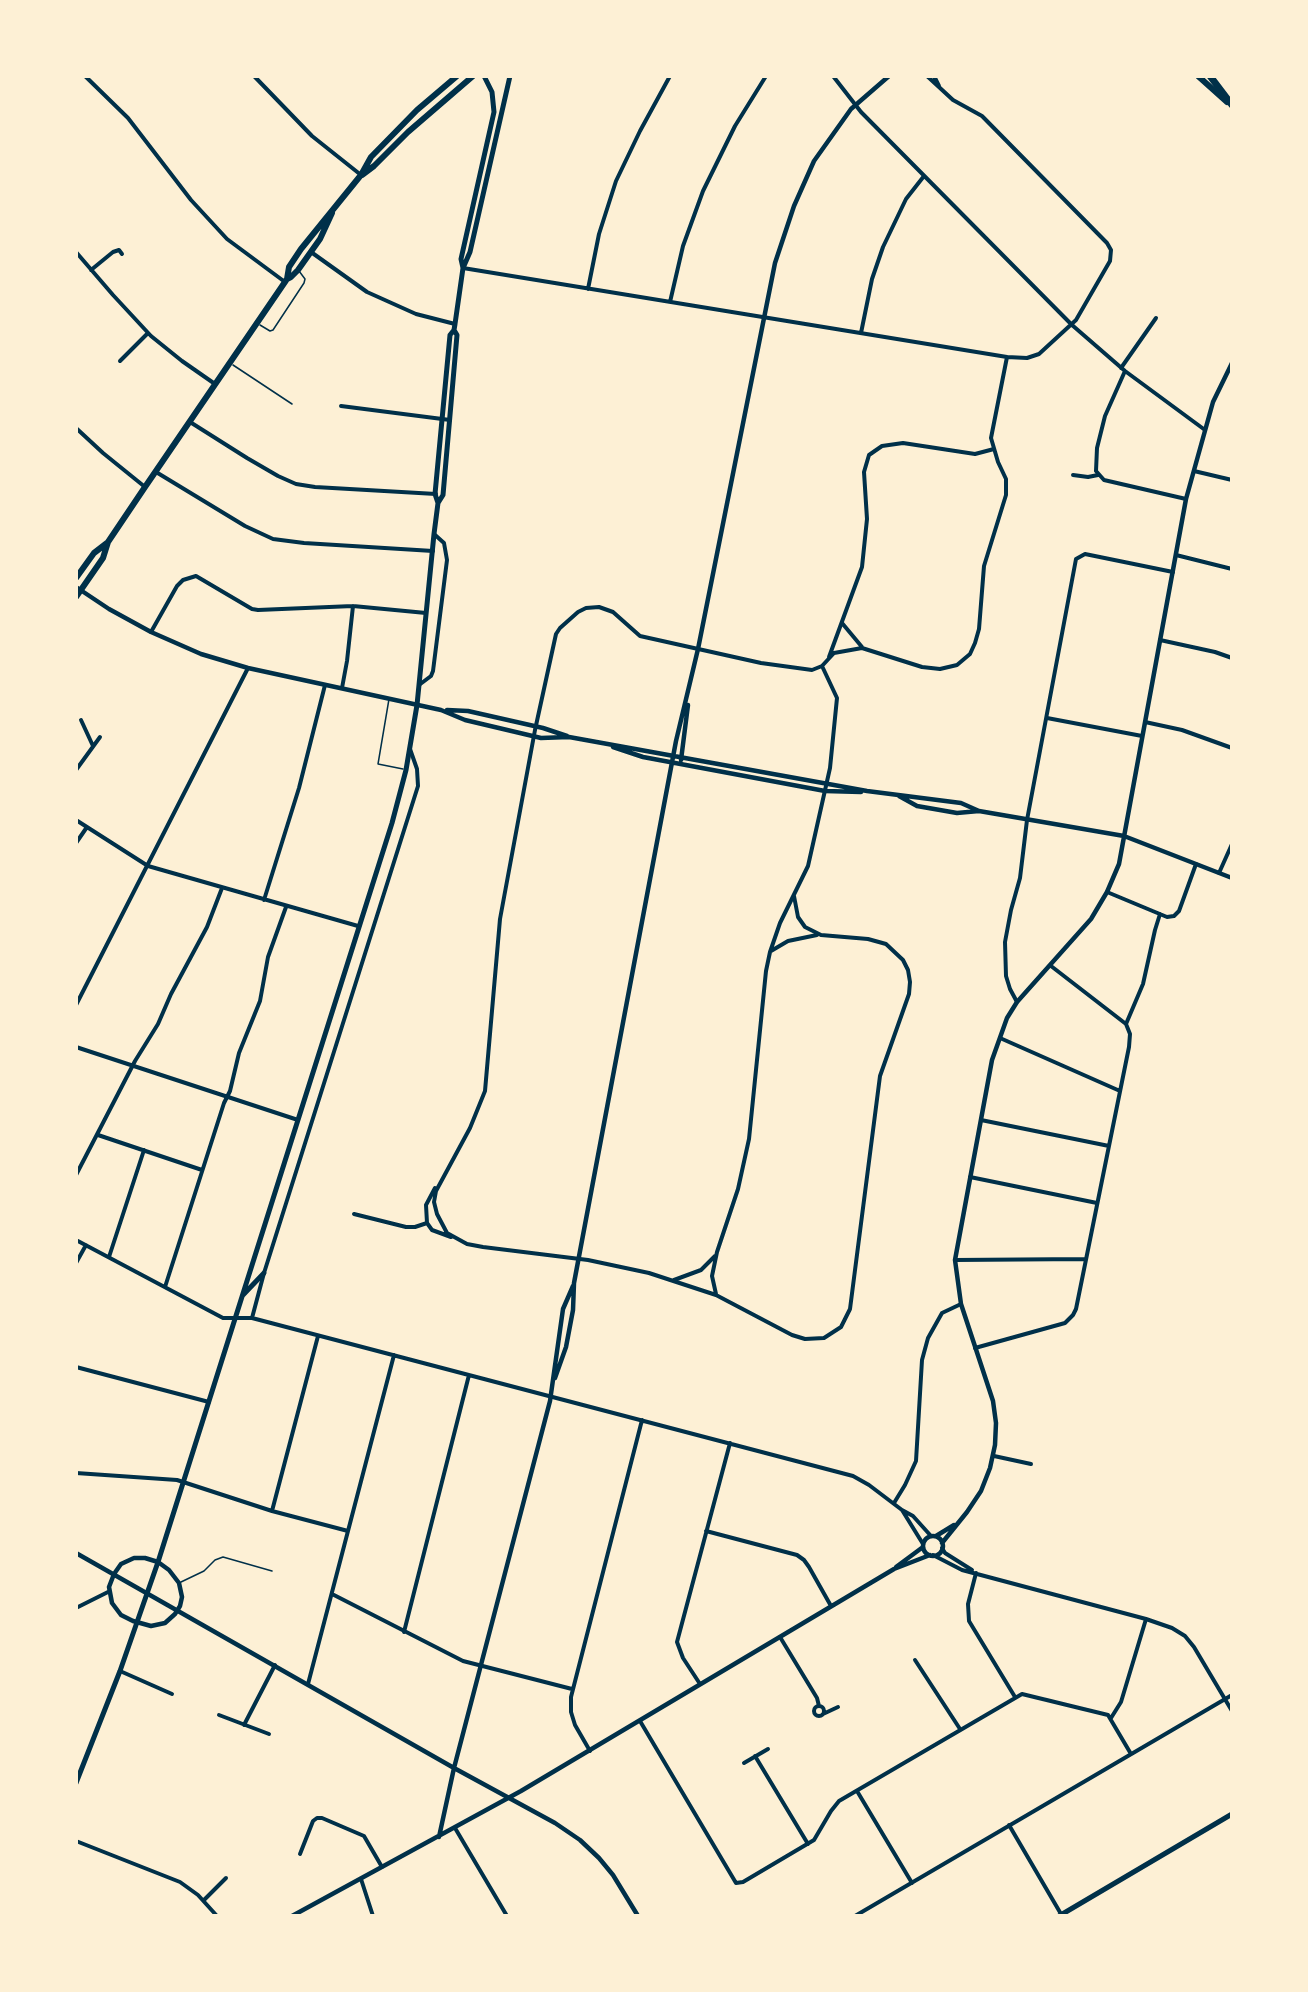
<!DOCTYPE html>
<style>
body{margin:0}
#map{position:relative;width:1308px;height:1992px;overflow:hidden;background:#fdf0d5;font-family:"Space Grotesk",sans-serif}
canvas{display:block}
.frame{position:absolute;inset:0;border:78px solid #fdf0d5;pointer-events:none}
</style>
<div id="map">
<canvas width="1308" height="1992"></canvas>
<div class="frame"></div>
</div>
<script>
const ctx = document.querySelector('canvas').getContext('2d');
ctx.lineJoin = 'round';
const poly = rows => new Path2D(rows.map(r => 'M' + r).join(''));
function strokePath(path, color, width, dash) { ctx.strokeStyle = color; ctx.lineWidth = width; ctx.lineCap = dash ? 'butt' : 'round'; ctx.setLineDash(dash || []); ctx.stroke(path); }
strokePath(poly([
 [260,325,270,331,273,330,304,283,305,279,299,271],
 [233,365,292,404],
 [389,699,378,764,403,769],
 [181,1582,204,1571,215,1560,223,1557,272,1571]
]), '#003049', 1.5);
strokePath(poly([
 [85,76,128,118,191,200,227,239,285,282],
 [254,76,312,136,361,175],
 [833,76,861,112,1072,325,1125,371,1205,430],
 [934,76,939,86],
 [76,252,113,295,151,336,182,361,215,384],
 [311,252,367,292,416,314,455,324],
 [463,268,1007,357,1027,358,1039,354,1076,320,1110,261,1111,250,1107,243,982,116,953,100,927,76],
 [91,270,113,252,119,250,122,254],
 [588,289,599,234,616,181,640,131,670,76],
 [670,302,683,246,703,191,735,126,766,76],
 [861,333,872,279,883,247,906,199,924,176],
 [120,361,148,333],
 [1121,368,1156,318],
 [1125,371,1105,416,1097,448,1096,471,1104,480,1186,499],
 [341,406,450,420],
 [190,422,247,458,278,476,296,484,315,487,436,494],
 [76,428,103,453,145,487],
 [1194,471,1232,480],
 [156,472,245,526,273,539,304,543,433,551],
 [1073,475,1088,477,1098,475],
 [1176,555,1232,569],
 [842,623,862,647],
 [151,632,177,586,183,580,196,576,252,609,258,610,353,606,426,613],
 [1160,640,1215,652,1232,658],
 [829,657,862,567,867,519,864,472,869,455,882,446,903,443,975,454,994,449],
 [419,685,431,676,433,671,447,560,444,543,434,534],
 [342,688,347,661,353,606],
 [1047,718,1142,736],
 [81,720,93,746],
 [1145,722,1182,730,1232,748],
 [76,770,100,737],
 [76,820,148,866,358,926],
 [76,843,87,827],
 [1219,873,1232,844],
 [1107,892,1167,917,1174,916,1179,911,1196,864],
 [794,896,798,917,805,927,821,935,868,939,886,944,903,960,908,970,910,982,909,994,880,1076,850,1309,841,1327,824,1338,805,1339,792,1335,716,1295,649,1273,588,1260,483,1247,467,1244,447,1233,437,1214,434,1202,436,1191,470,1128,485,1091,500,919,535,730,556,634,560,628,578,612,586,608,599,607,613,612,640,636,761,663,812,670,822,666,834,653,862,648,922,667,940,669,957,665,970,654,975,643,979,629,984,566,1006,495,1006,479,998,462,991,438,1007,357],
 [264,900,299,788,325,685],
 [771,951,788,941,817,935],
 [1017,1002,1010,989,1006,976,1005,942,1011,910,1020,878,1027,820,1076,559,1085,554,1173,572],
 [76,1005,248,668],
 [1126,1024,1143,984,1155,930,1160,914],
 [1000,1038,1120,1091],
 [76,1047,298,1120],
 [981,1120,1109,1146],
 [98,1135,202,1170],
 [76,1175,135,1061,158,1024,171,994,207,927,222,888],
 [970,1177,1097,1203],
 [435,1188,426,1205,427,1223,432,1230,451,1237],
 [354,1214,406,1227,415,1227,427,1223],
 [76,1240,223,1318,252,1318,853,1476,869,1485,902,1510,913,1516,931,1536],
 [109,1257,144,1150],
 [955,1260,1086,1259],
 [76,1263,86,1245],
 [674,1280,701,1270,715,1256],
 [165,1287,224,1103,230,1091,239,1053,260,1001,268,957,286,907],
 [716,1294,712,1276,717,1252,738,1189,749,1139,766,971,770,952,780,923,808,866,830,768,837,698,822,666],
 [252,1318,264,1273,418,786,417,769,410,749],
 [975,1348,1065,1323,1073,1315,1076,1309,1129,1047,1130,1034,1126,1024,1051,966],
 [76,1367,209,1402],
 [994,1456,1031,1464],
 [76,1473,177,1480,272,1511,348,1531],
 [894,1503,905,1485,916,1461,922,1360,928,1338,942,1313,961,1304],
 [902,1510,923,1544],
 [272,1511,318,1336],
 [706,1531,797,1555,804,1560,809,1567,831,1606],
 [942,1548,945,1553,972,1570],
 [933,1555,962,1570,1146,1619,1172,1628,1185,1636,1194,1647,1232,1711],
 [976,1573,968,1604,969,1621,1015,1697],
 [332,1594,463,1661,572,1689],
 [76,1608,108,1592],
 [404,1632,469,1375],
 [780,1637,817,1698,819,1706],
 [915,1660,960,1729],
 [120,1671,172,1694],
 [308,1684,394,1355],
 [700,1684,683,1658,677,1642,730,1443],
 '814 1711a5 5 0 1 1 10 0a5 5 0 1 1-10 0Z',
 [823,1714,838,1707],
 [219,1715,269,1734],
 [1111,1718,1121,1702,1146,1619],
 [640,1721,736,1883,743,1882,814,1840,831,1811,839,1801,1022,1694,1108,1715,1131,1754],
 [244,1725,275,1665],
 [590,1751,575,1725,571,1712,571,1697,642,1420],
 [755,1756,808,1844],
 [744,1763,768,1749],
 [857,1791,912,1883],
 [1009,1825,1061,1914],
 [455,1828,507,1916],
 [76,1841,180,1882,198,1895,217,1916],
 [300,1854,313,1821,317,1818,322,1818,364,1836,382,1867],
 [361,1879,373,1916],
 [204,1900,226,1878],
 [855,1916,1232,1695]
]), '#003049', 4);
strokePath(poly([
 [76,587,109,609,151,632,201,654,248,668,441,710,465,720,541,738,569,737,867,791,961,803,979,811],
 [447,710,468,711,543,728,567,736],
 [613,747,643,757,825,791,861,792],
 [681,760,688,705],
 [899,796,917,806,957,813,979,811,1124,836,1232,878],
 [555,1378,566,1347,573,1310,574,1283,676,741,698,649,775,263,794,206,814,161,851,109,889,76],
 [936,1536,954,1525],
 '923 1546a10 10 0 1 1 20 0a10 10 0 1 1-20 0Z',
 [942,1543,967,1512,981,1491,990,1468,995,1445,996,1423,993,1401,961,1304,955,1260,992,1060,1007,1018,1017,1002,1091,919,1107,892,1119,864,1186,499,1213,402,1232,363],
 [76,1553,454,1768,555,1823,580,1840,599,1858,613,1875,638,1916],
 [134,1558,145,1558,158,1562,169,1570,179,1583,182,1597,180,1606,175,1614,165,1623,151,1626,133,1621,121,1615,112,1603,109,1587,114,1574,121,1564,134,1558],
 [896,1567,923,1547],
 [439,1837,454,1768,550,1401,563,1309,573,1286],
 [292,1916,521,1791,894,1569,930,1555]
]), '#003049', 4.5);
strokePath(poly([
 [463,268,470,252,510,76],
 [438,503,435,494,450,335,454,330],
 [243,1295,264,1273],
 [76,1783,120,1671,158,1562,392,823,406,770,417,705,434,534,438,503,443,495,457,335,454,330,455,324,463,268,461,259,494,112,492,92,484,76],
 [1059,1916,1232,1814]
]), '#003049', 5);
strokePath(poly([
 [1198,76,1227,102],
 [362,175,374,166,408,132,473,76],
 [287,279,289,267,301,249,361,175,371,157,417,110,457,76],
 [76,578,94,553,107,543],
 [76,597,103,558,108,542,145,487,287,279,291,277,298,270,320,239,332,213]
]), '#003049', 6);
strokePath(poly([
 [1210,76,1232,105]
]), '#003049', 7);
</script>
